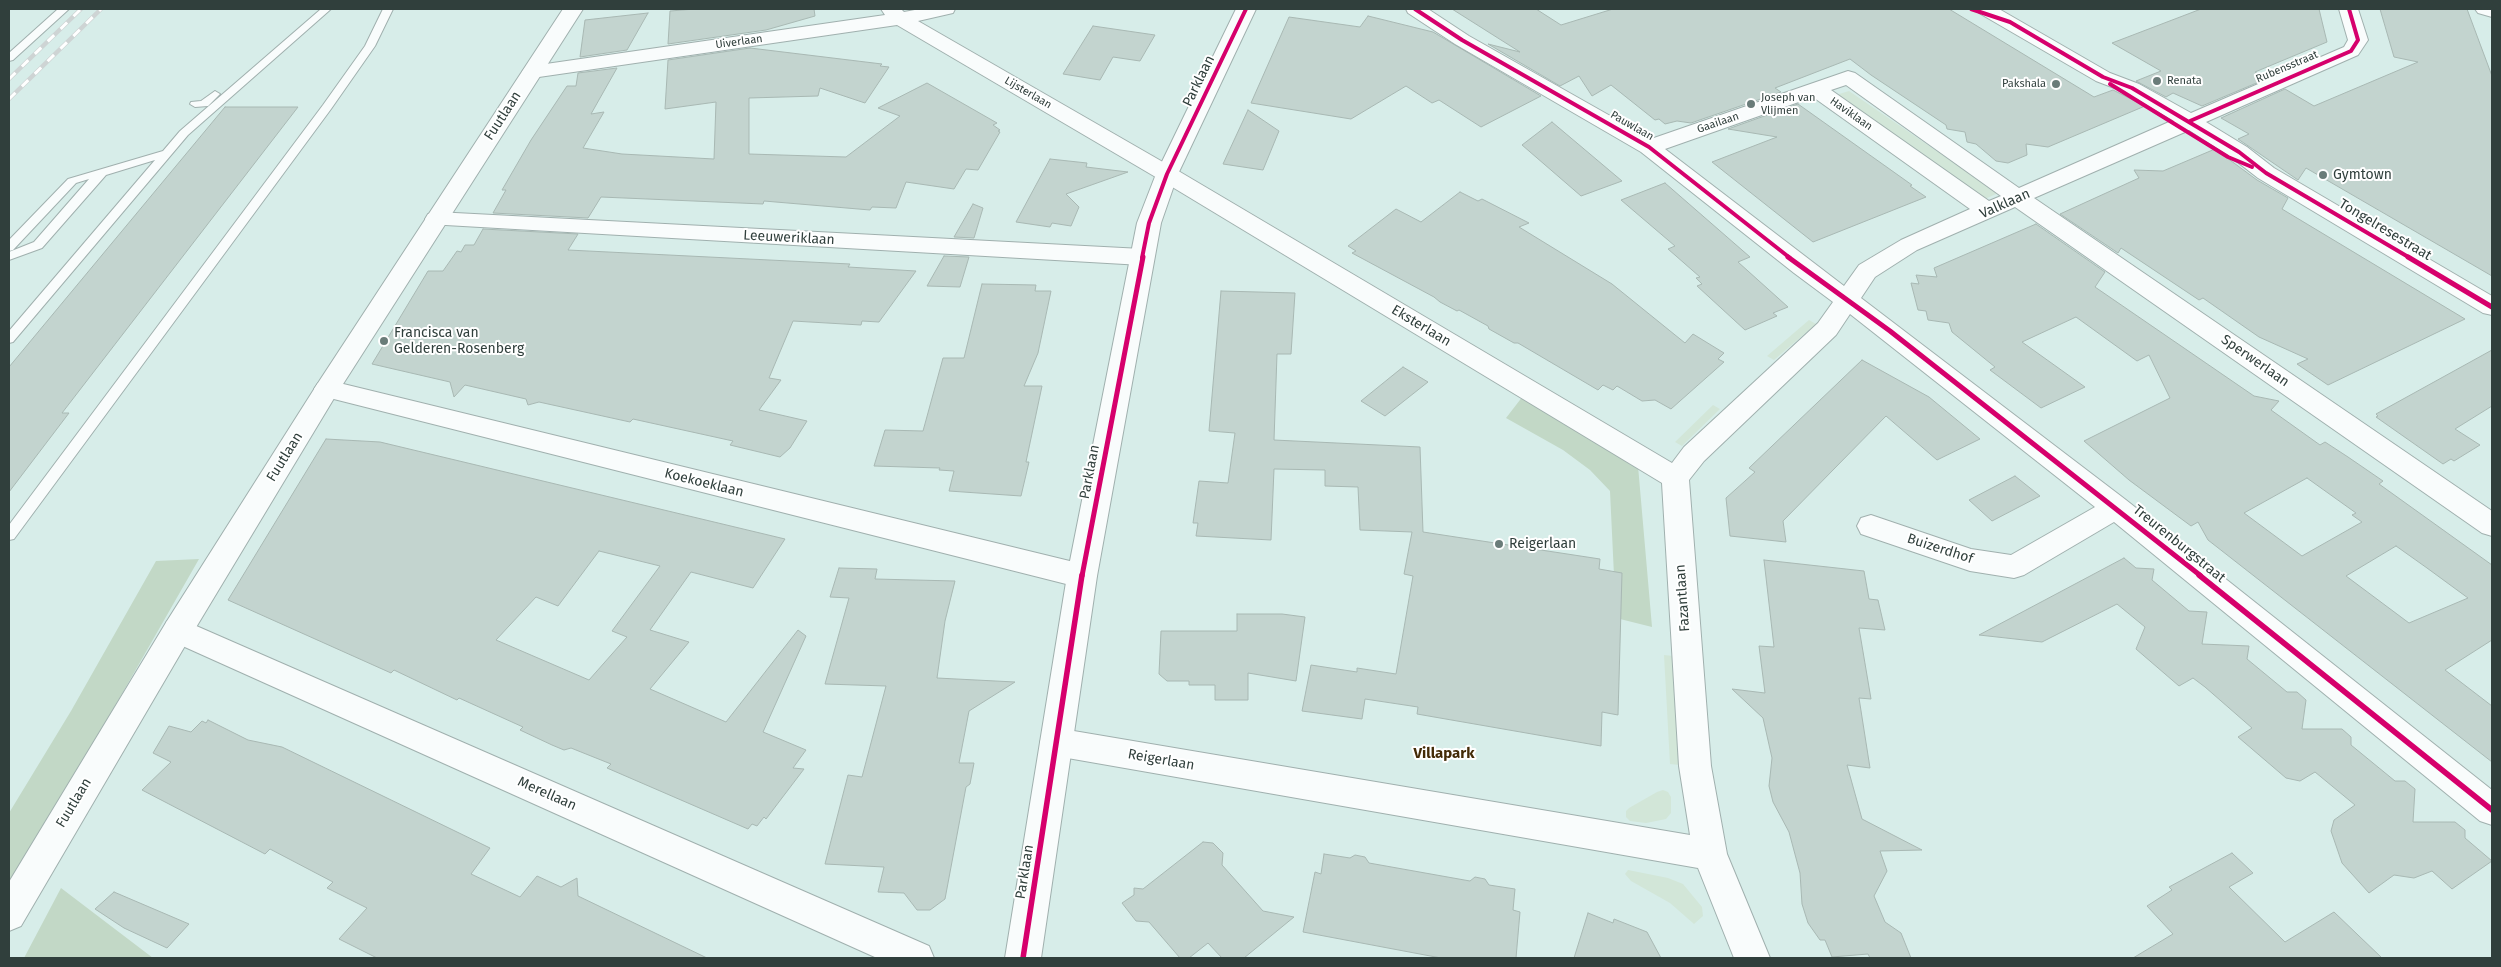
<!DOCTYPE html>
<style>
body{margin:0}
#map{position:relative;width:2501px;height:967px;overflow:hidden;background:#d7ede9;font-family:"Fira Sans",sans-serif}
canvas{display:block}
.frame{position:absolute;inset:0;border:10px solid #303f3c;pointer-events:none}
</style>
<div id="map">
<canvas width="2501" height="967"></canvas>
<div class="frame"></div>
</div>
<script>
const ctx = document.querySelector('canvas').getContext('2d');
ctx.lineJoin = 'round';
function fillPath(path, color) { ctx.fillStyle = color; ctx.fill(path, 'evenodd'); }
const poly = rows => new Path2D(rows.map(r => 'M' + r).join(''));
function strokePath(path, color, width, dash) { ctx.strokeStyle = color; ctx.lineWidth = width; ctx.lineCap = dash ? 'butt' : 'round'; ctx.setLineDash(dash || []); ctx.stroke(path); }
function label(font, color, halo, rows, align = 'center') {
  ctx.font = font + ' "Fira Sans",sans-serif'; ctx.lineWidth = 4; ctx.setLineDash([]); ctx.textBaseline = 'middle'; ctx.strokeStyle = halo; ctx.fillStyle = color; for (const [text, x, y, turn = 0] of rows) {
    ctx.save(); ctx.translate(x, y); ctx.rotate((+turn || 0) * Math.PI / 180); ctx.textAlign = isNaN(turn) ? turn : align; if (halo) ctx.strokeText(text, 0, 0); ctx.fillText(text, 0, 0); ctx.restore();
  }
}
fillPath(poly([
 [1849,91,1998,193,1985,199,1836,95],
 [1809,320,1816,324,1774,360,1767,356],
 [1713,405,1720,409,1682,446,1675,442],
 [1664,655,1673,656,1680,765,1670,764],
 [1663,790,1668,792,1671,797,1671,813,1666,819,1646,823,1630,821,1626,817,1626,811,1629,808,1657,792],
 [1628,870,1668,878,1683,884,1702,907,1703,916,1694,924,1670,903,1631,881,1625,874]
]), '#d2e6d8');
fillPath(poly([
 [1523,396,1638,466,1652,627,1616,618,1610,491,1590,470,1563,450,1506,418],
 [199,559,103,727,9,897,9,813,71,711,156,561],
 [61,888,153,958,24,958]
]), '#c2d8c6');
const building = poly([
 [695,9,814,9,815,16,766,30,668,44,670,11,695,9],
 [1452,9,1536,9,1561,25,1613,9,1949,9,2094,97,2113,90,2145,106,2048,147,2026,144,2027,155,2008,163,1996,161,1976,144,1967,142,1965,132,1947,129,1946,125,1871,75,1850,59,1775,88,1781,92,1691,123,1677,121,1665,124,1659,119,1655,120,1611,85,1592,96,1579,76,1560,86,1488,44,1520,52,1452,9],
 [2201,9,2319,9,2327,42,2255,72,2266,79,2202,106,2173,93,2166,97,2136,81,2161,71,2112,43,2201,9],
 [2380,9,2467,9,2492,76,2492,276,2306,168,2298,180,2238,139,2249,134,2221,118,2285,89,2314,106,2418,62,2394,57,2380,9],
 [648,13,627,50,580,57,585,20,648,13],
 [1368,16,1433,32,1541,96,1481,127,1439,100,1432,103,1406,86,1351,119,1251,103,1289,17,1360,27,1368,16],
 [1093,26,1155,35,1140,61,1113,57,1100,80,1063,74,1093,26],
 [750,48,882,64,880,66,889,67,865,103,820,88,818,96,749,98,749,154,846,157,900,116,878,108,927,83,997,123,993,125,1000,130,998,131,1000,132,978,170,966,169,954,189,906,182,896,208,872,207,870,210,764,201,763,204,601,197,588,218,493,213,506,190,502,190,531,140,567,86,576,86,578,73,617,68,591,114,604,112,583,148,622,154,714,159,716,102,665,109,668,60,750,48],
 [1798,104,1912,185,1910,186,1926,197,1813,242,1712,162,1777,137,1728,129,1798,104],
 [225,107,298,107,62,413,69,413,9,492,9,367,225,107],
 [1248,110,1279,131,1263,170,1223,164,1248,110],
 [1552,122,1622,181,1581,196,1522,145,1552,122],
 [2215,149,2257,180,2288,198,2282,209,2465,319,2328,385,2297,364,2308,359,2259,337,2203,298,2199,300,2121,248,2118,253,2060,214,2139,178,2134,170,2163,171,2215,149],
 [1050,159,1087,163,1086,167,1128,172,1066,194,1079,207,1071,226,1052,223,1050,227,1016,222,1050,159],
 [1665,183,1750,257,1738,262,1788,307,1773,313,1777,316,1745,330,1697,286,1702,284,1696,278,1700,277,1668,249,1675,246,1621,200,1665,183],
 [1460,192,1478,201,1482,199,1529,223,1519,227,1612,284,1685,343,1693,334,1724,353,1718,359,1724,362,1671,409,1655,400,1642,401,1617,386,1613,390,1603,385,1598,390,1518,343,1514,343,1489,329,1488,326,1459,310,1457,311,1440,302,1434,297,1352,253,1356,251,1348,246,1396,209,1421,222,1460,192],
 [973,204,983,208,974,238,954,237,973,204],
 [2036,224,2105,272,2095,287,2254,396,2279,401,2271,410,2320,445,2325,442,2348,457,2383,481,2379,484,2492,565,2492,640,2445,670,2492,706,2492,762,2208,540,2198,522,2191,526,2129,480,2084,441,2170,398,2149,355,2137,361,2076,317,2022,342,2085,387,2041,408,1990,370,1995,367,1952,332,1949,323,1928,320,1926,311,1918,310,1911,283,1919,284,1916,275,1937,277,1934,268,2036,224],
 [2307,478,2356,513,2352,515,2362,522,2302,556,2244,513,2307,478],
 [2396,546,2427,568,2468,598,2409,623,2346,576,2396,546],
 [483,229,578,234,568,250,850,264,848,267,916,271,879,322,862,321,861,325,793,321,769,378,781,380,759,410,807,421,790,448,780,457,730,445,733,441,633,419,630,422,539,402,528,405,526,399,465,385,454,397,450,382,372,364,428,271,443,271,457,251,461,252,465,245,474,245,483,229],
 [944,256,969,257,960,287,927,286,944,256],
 [982,284,1036,285,1035,291,1051,291,1038,353,1024,386,1042,386,1026,462,1029,462,1021,496,949,491,954,471,939,470,940,468,874,466,885,430,923,431,943,358,964,358,982,284],
 [1221,291,1295,293,1291,354,1277,354,1274,440,1420,447,1423,532,1600,559,1599,569,1622,573,1618,715,1602,712,1601,746,1417,714,1418,707,1365,699,1362,719,1302,711,1311,665,1357,672,1357,668,1396,674,1413,576,1404,574,1412,532,1360,530,1358,487,1325,486,1325,470,1274,469,1271,540,1196,536,1198,523,1193,523,1199,481,1228,483,1235,433,1209,431,1221,291],
 [2492,350,2492,406,2455,429,2480,445,2454,461,2451,459,2443,464,2376,417,2378,416,2376,414,2492,350],
 [1862,360,1929,397,1980,439,1937,460,1886,416,1783,521,1786,542,1730,536,1726,498,1755,472,1749,468,1862,360],
 [1403,367,1428,382,1385,416,1361,401,1403,367],
 [326,439,380,442,785,539,753,588,691,572,650,630,689,642,650,689,726,722,798,630,806,636,763,732,806,750,793,768,804,769,766,819,764,817,757,826,752,824,748,829,607,768,611,764,571,748,564,750,552,745,520,730,523,727,459,698,457,700,394,670,391,673,228,600,326,439],
 [599,551,660,566,612,631,627,637,589,680,496,640,536,597,558,606,599,551],
 [2015,476,2040,496,1992,521,1969,500,2015,476],
 [2124,558,2136,568,2154,569,2152,580,2189,611,2207,612,2202,644,2249,646,2247,659,2287,692,2297,692,2306,700,2302,729,2342,729,2351,737,2351,745,2395,781,2405,781,2415,789,2413,822,2455,822,2465,830,2465,838,2492,861,2452,889,2432,871,2414,878,2394,875,2369,893,2342,863,2331,831,2334,820,2355,805,2315,772,2300,781,2286,778,2238,737,2252,728,2205,687,2193,678,2179,686,2136,649,2145,627,2117,604,2042,642,1979,635,2124,558],
 [1764,560,1864,571,1869,599,1878,600,1885,630,1859,628,1871,699,1859,698,1870,768,1847,765,1862,819,1922,850,1880,851,1887,871,1874,896,1885,922,1901,933,1911,958,1870,958,1868,954,1832,957,1825,940,1820,940,1808,923,1802,904,1800,873,1789,832,1773,802,1769,786,1772,758,1763,718,1732,689,1765,693,1759,646,1774,647,1764,560],
 [839,568,877,569,875,579,955,581,945,621,937,678,1015,682,969,711,959,763,974,763,970,784,966,787,945,899,930,910,917,910,904,893,878,892,884,867,825,864,848,775,862,777,886,686,825,684,849,598,830,597,839,568],
 [1237,614,1282,614,1305,617,1296,681,1248,673,1248,700,1215,700,1215,685,1189,685,1189,681,1167,681,1159,674,1161,631,1237,631,1237,614],
 [208,720,248,740,282,747,490,848,471,874,520,897,537,876,561,887,577,878,578,896,707,958,377,958,339,939,367,908,327,888,333,882,270,849,265,854,142,790,171,762,153,753,169,726,191,732,202,721,206,723,208,720],
 [1203,842,1213,843,1223,853,1222,865,1263,911,1294,917,1244,958,1222,958,1208,943,1189,958,1180,958,1149,922,1136,921,1122,903,1134,895,1134,888,1143,889,1203,842],
 [2232,853,2253,873,2229,887,2285,942,2334,912,2382,958,2133,958,2173,934,2147,906,2172,890,2169,887,2232,853],
 [1324,854,1350,858,1355,855,1365,857,1369,863,1470,881,1475,877,1485,879,1489,885,1515,889,1513,910,1520,912,1516,958,1441,958,1303,932,1315,872,1321,874,1324,854],
 [114,892,189,924,167,948,124,928,95,909,114,892],
 [1588,913,1613,923,1614,919,1647,932,1661,958,1574,958,1588,913]
]);
fillPath(building, '#c3d4cf');
strokePath(building, '#a8b8b3', 1);
const service = poly([
 [58,9,69,9,13,60,9,61,9,53,58,9],
 [321,9,331,9,188,135,13,342,9,343,9,331,155,160,106,175,42,248,9,260,9,252,34,242,89,179,76,183,13,250,9,251,9,240,68,179,163,151,180,131,321,9],
 [383,9,393,9,375,46,331,109,14,539,9,540,9,525,323,105,365,46,383,9],
 [215,91,220,94,208,106,195,107,190,104,191,102,201,101,215,91]
]);
const minor = poly([
 [881,9,901,9,904,12,920,9,955,9,953,13,918,21,1175,169,1672,463,1684,447,1818,323,1833,302,1794,273,1641,152,1455,44,1408,13,1406,9,1428,9,1469,36,1651,139,1848,71,1855,73,2019,188,2169,122,2177,121,2185,122,2188,127,2185,132,2034,198,2492,511,2492,536,2482,533,2015,207,1917,250,1875,277,1861,298,2126,500,2492,790,2492,825,2480,821,2114,522,2024,575,2014,578,1970,571,1861,534,1857,526,1861,518,1871,515,1971,549,2011,555,2095,507,1850,314,1836,335,1704,461,1689,480,1711,766,1727,854,1770,958,1734,958,1698,868,1056,756,1045,752,1040,742,1045,732,1056,728,1690,835,1679,766,1662,483,1159,179,897,25,532,78,525,76,522,72,525,68,532,66,885,15,881,9],
 [1846,85,2001,196,1989,201,1831,90,1846,85],
 [1813,97,1970,209,1901,240,1859,265,1844,286,1665,149,1813,97],
 [2475,9,2492,9,2492,17,2478,13,2475,9],
 [436,212,1142,249,1150,252,1154,257,1150,262,1142,265,428,224,425,219,428,214,436,212],
 [327,380,1082,564,1092,568,1097,576,1092,584,1082,588,318,395,314,389,318,383,327,380],
 [178,618,929,946,934,958,877,958,167,639,163,630,167,621,178,618]
]);
const tertiary = poly([
 [563,9,583,9,336,395,189,639,21,926,9,931,9,882,167,621,318,383,563,9],
 [1236,9,1256,9,1178,174,1161,223,1097,576,1041,958,1005,958,1067,576,1137,223,1156,174,1236,9],
 [1976,9,1999,9,2110,73,2139,84,2191,113,2344,47,2348,40,2339,9,2358,9,2368,40,2358,55,2206,122,2247,147,2274,168,2492,296,2492,315,2483,313,2258,178,2231,157,2189,130,2177,133,2169,132,2166,127,2174,121,2125,92,2096,81,1979,13,1976,9]
]);
strokePath(service, '#a0b0ae', 2);
strokePath(minor, '#a0b0ae', 2);
strokePath(tertiary, '#a0b0ae', 2);
fillPath(service, '#f9fcfc');
fillPath(minor, '#f9fcfc');
fillPath(tertiary, '#f9fcfc');
const rail = poly([
 [9,79,81,9],
 [9,99,101,9]
]);
strokePath(rail, '#ced4d4', 4.5);
strokePath(rail, '#fff', 3, [9]);
strokePath(poly([
 [1415,9,1462,40,1649,147,1790,258],
 [1971,9,2010,22,2103,77,2132,88,2239,152,2266,173,2410,258],
 [2110,84,2228,157,2252,167],
 [2190,121,2351,51,2358,40,2349,9],
 [1142,258,1149,223,1167,174,1246,9]
]), '#d6006c', 4);
strokePath(poly([
 [1788,257,1890,331,2201,576],
 [2408,257,2492,307],
 [1082,576,1143,257]
]), '#d6006c', 5);
strokePath(poly([
 [2199,575,2492,810],
 [1023,958,1082,575]
]), '#d6006c', 5.5);
for (const [x, y, r, color] of [
 [2157,81,5,"#6a7c79"],
 [2056,84,5,"#6a7c79"],
 [1751,104,5,"#6a7c79"],
 [2323,175,5,"#6a7c79"],
 [384,341,5,"#6a7c79"],
 [1499,544,5,"#6a7c79"]
]) { const dot = new Path2D(); dot.arc(x, y, r, 0, 2 * Math.PI); ctx.fillStyle = color; ctx.fill(dot); strokePath(dot, '#fff', 2); }
label('11px', '#303f3c', '#fff', [
 ["Uiverlaan",739,42,-8],
 ["Rubensstraat",2287,67,-23],
 ["Lijsterlaan",1028,93,30],
 ["Haviklaan",1851,114,35],
 ["Gaailaan",1718,123,-19],
 ["Pauwlaan",1632,126,30]
]);
label('11px', '#303f3c', '#fff', [
 ["Renata",2167,81],
 ["Pakshala",2046,84,"right"],
 ["Joseph van",1761,98],
 ["Vlijmen",1761,111]
], 'left');
label('14px', '#303f3c', '#fff', [
 ["Parklaan",1199,81,-64],
 ["Fuutlaan",503,116,-57],
 ["Valklaan",2005,204,-24],
 ["Tongelresestraat",2385,230,31],
 ["Leeuweriklaan",789,238,3],
 ["Eksterlaan",1421,326,31],
 ["Sperwerlaan",2255,361,35],
 ["Fuutlaan",285,457,-58],
 ["Parklaan",1090,472,-79],
 ["Koekoeklaan",704,483,14],
 ["Treurenburgstraat",2179,544,39],
 ["Buizerdhof",1940,549,18],
 ["Fazantlaan",1683,598,-94],
 ["Reigerlaan",1161,760,10],
 ["Merellaan",547,794,24],
 ["Fuutlaan",74,803,-59],
 ["Parklaan",1025,872,-81]
]);
label('14px', '#303f3c', '#fff', [
 ["Gymtown",2333,175],
 ["Francisca van",394,333],
 ["Gelderen-Rosenberg",394,349],
 ["Reigerlaan",1509,544]
], 'left');
label('bold 15px', '#432b07', '#fff', [
 ["Villapark",1444,754]
]);
</script>
